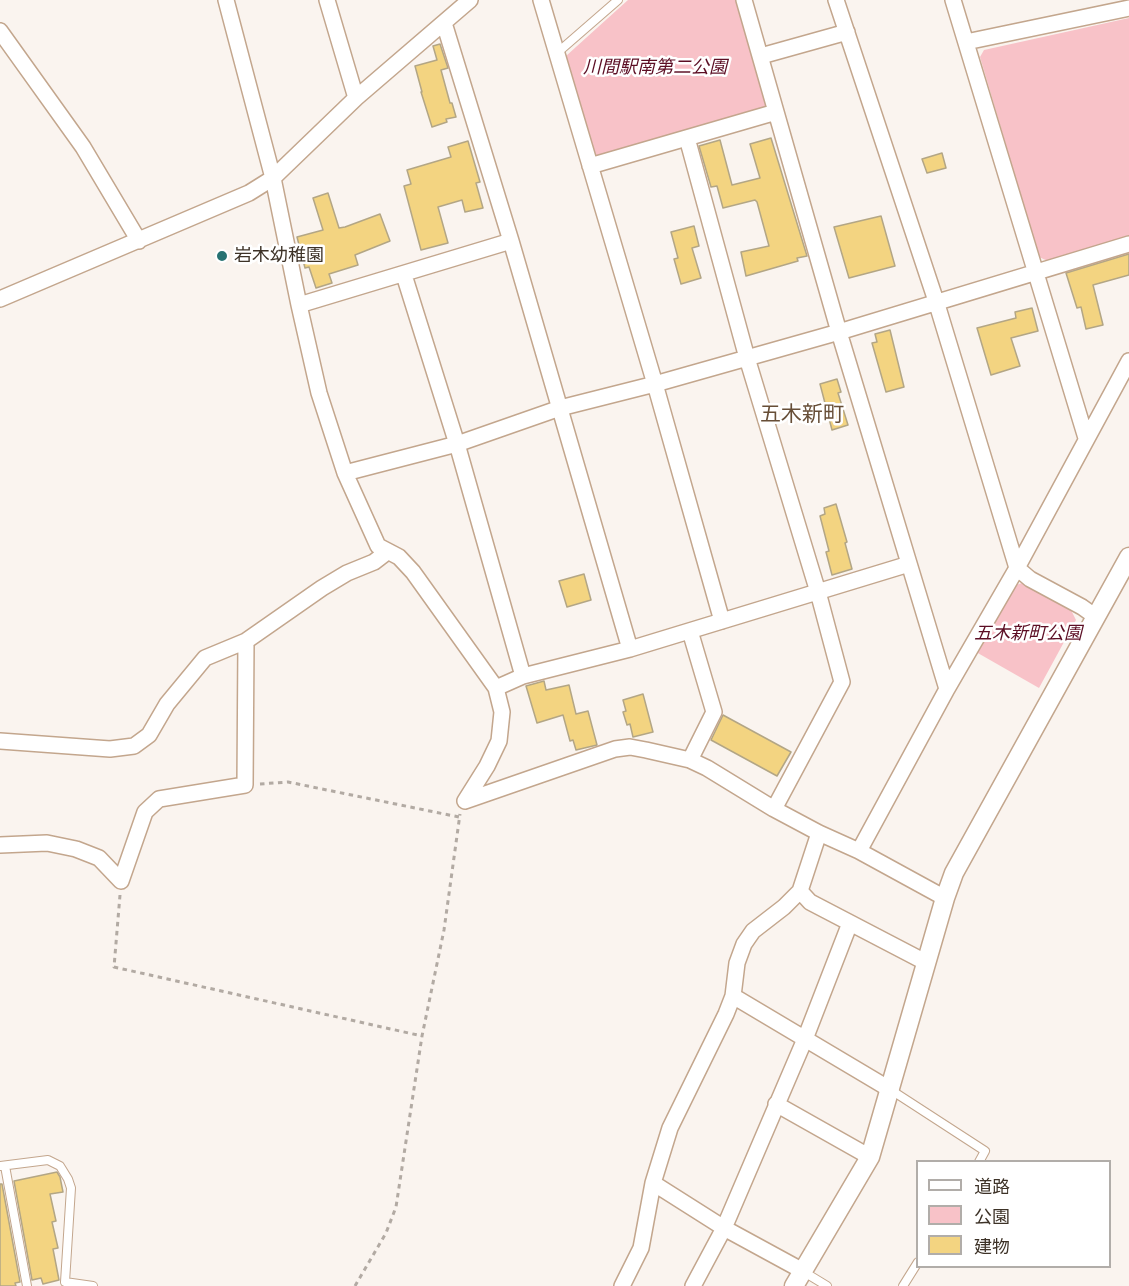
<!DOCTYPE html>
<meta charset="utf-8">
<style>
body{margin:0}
#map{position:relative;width:1129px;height:1286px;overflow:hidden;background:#faf4ef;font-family:"Noto Serif","Noto Sans JP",serif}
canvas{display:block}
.legend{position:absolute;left:916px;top:1160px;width:195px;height:108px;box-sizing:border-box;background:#fff;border:2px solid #b1ada9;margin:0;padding:8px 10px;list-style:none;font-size:18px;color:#3d3227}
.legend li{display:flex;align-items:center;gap:12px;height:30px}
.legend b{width:30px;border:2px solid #b1ada9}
</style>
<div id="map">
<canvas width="1129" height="1286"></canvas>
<ul class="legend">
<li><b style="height:8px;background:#fff"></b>道路</li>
<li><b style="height:16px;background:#f8c2c8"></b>公園</li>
<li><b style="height:16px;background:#f3d481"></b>建物</li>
</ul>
</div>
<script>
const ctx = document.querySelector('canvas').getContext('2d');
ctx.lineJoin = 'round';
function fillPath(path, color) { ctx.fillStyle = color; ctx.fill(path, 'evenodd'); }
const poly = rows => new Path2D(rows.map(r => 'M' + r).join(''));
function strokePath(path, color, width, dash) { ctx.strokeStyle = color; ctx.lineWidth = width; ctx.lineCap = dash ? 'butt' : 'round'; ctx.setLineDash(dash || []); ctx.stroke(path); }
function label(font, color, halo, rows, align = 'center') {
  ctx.font = font + ' "Noto Serif","Noto Sans JP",serif'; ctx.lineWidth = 5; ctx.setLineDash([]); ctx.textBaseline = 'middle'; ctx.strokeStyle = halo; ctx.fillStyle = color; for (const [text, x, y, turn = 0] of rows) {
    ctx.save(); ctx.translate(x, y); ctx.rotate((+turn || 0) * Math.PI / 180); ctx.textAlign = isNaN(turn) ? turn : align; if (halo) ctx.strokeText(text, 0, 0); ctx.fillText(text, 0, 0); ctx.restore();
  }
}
fillPath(poly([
 [628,0,737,0,769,108,595,157,566,56],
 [1129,18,1129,238,1050,262,1039,257,980,57,984,50],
 [1022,583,1071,610,1076,620,1039,688,976,652,1013,586]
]), '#f8c2c8');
const building = poly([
 [440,44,448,68,441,70,450,103,452,103,456,117,446,119,447,122,432,127,421,92,422,92,415,66,437,60,433,46,440,44],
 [771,138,807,256,797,258,798,261,746,276,741,252,769,246,757,202,755,200,723,208,717,186,711,187,699,146,720,140,732,185,760,178,750,144,771,138],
 [468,141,480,182,476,183,483,208,465,212,462,200,438,207,448,243,421,250,404,186,411,184,407,170,451,157,448,147,468,141],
 [942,153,946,168,927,173,922,159,942,153],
 [328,193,339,228,345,227,380,214,390,241,355,255,358,265,329,274,332,283,316,288,309,267,305,268,297,237,323,230,313,198,328,193],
 [881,216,895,266,849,278,834,227,881,216],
 [694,226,699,246,692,248,701,278,681,284,674,259,678,258,671,232,694,226],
 [1129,254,1129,275,1093,285,1103,325,1086,329,1081,307,1077,308,1066,273,1129,254],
 [1032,308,1038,331,1011,338,1020,366,991,375,977,328,1016,318,1015,312,1032,308],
 [890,330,904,387,886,392,872,343,877,342,875,334,890,330],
 [837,379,841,392,838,393,848,425,832,430,820,384,837,379],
 [836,504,847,542,845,543,852,569,832,575,826,552,829,551,820,516,825,514,824,508,836,504],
 [584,574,591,600,567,607,559,581,584,574],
 [544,681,546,690,569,685,576,714,588,711,597,745,576,750,573,740,570,741,563,715,537,723,526,686,544,681],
 [643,694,653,732,633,737,630,724,627,725,623,712,626,711,623,700,643,694],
 [723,715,791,752,777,776,711,740,723,715],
 [57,1172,60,1177,63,1192,50,1194,56,1221,52,1222,58,1248,53,1249,59,1280,43,1284,41,1278,32,1280,14,1181,57,1172],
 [0,1184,2,1184,20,1282,15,1283,16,1286,0,1286,0,1184]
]);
fillPath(building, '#f3d481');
strokePath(building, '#b3a685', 1.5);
const service = poly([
 [557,53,618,0],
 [891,1090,985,1151,979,1162],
 [0,1166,48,1160,60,1166,68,1179,71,1188,65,1282,93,1286],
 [5,1166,27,1286],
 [804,1272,827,1286],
 [903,1286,918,1262]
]);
const minor = poly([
 [226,0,273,178,299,305,319,393,345,473,378,546,399,557,413,572,496,688,502,712,499,741,487,766,465,801],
 [327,0,356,98],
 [541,0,655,384,722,621],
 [744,0,839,332,947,689],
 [836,0,936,301,1017,568,1030,579,1082,607,1096,617],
 [953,0,1086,438],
 [444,23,511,241,630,649],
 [0,31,83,147,139,241],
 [966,42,1129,8],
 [761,56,847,32],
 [687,138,747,358,818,592,842,682,774,809],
 [590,166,776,112],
 [404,275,457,444,523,676],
 [0,299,249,193,273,178,356,98,470,0],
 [299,305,511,241],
 [345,473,457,444,560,408,655,384,839,332,1129,244],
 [496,688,523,676,630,649,909,564],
 [0,741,110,749,134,746,149,735,167,704,205,658,246,641,322,588,347,573,374,562,387,552],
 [690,760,714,712,690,631],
 [465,801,615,749,630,747,646,750,690,760,707,768,774,809,819,833,859,851,945,898],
 [0,845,47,843,76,849,99,858,121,881,145,812,159,799,245,785,246,641],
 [859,851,947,689,1017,568,1129,361],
 [800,891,810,902,927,963],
 [733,996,891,1090],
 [776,1104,870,1157],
 [653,1183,724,1228,803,1271],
 [622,1286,641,1248,653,1183,670,1128,726,1014,733,996,737,963,744,944,753,931,784,907,800,891,819,833],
 [693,1286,724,1228,805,1039,850,923]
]);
const tertiary = poly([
 [794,1286,870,1157,945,898,954,873,1129,557]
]);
strokePath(service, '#c3a68d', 10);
strokePath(minor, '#c3a68d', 18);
strokePath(tertiary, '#c3a68d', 21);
strokePath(poly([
 [260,784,288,782,459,817],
 [120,895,114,967,422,1036],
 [355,1286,386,1233,396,1207,422,1036,444,930,460,814]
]), '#b2aaa3', 3, [4.5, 4.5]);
strokePath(service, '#fff', 8);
strokePath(minor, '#fff', 15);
strokePath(tertiary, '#fff', 18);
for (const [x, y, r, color] of [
 [222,256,6,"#277272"]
]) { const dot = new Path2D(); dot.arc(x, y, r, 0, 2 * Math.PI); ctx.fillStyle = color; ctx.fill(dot); strokePath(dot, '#fff', 2); }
label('italic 18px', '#5c0e24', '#fff', [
 ["川間駅南第二公園",655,68],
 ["五木新町公園",1028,634]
]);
label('18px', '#3d3227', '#fff', [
 ["岩木幼稚園",234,256]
], 'left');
label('21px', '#674e37', '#fff', [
 ["五木新町",802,415]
]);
</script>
